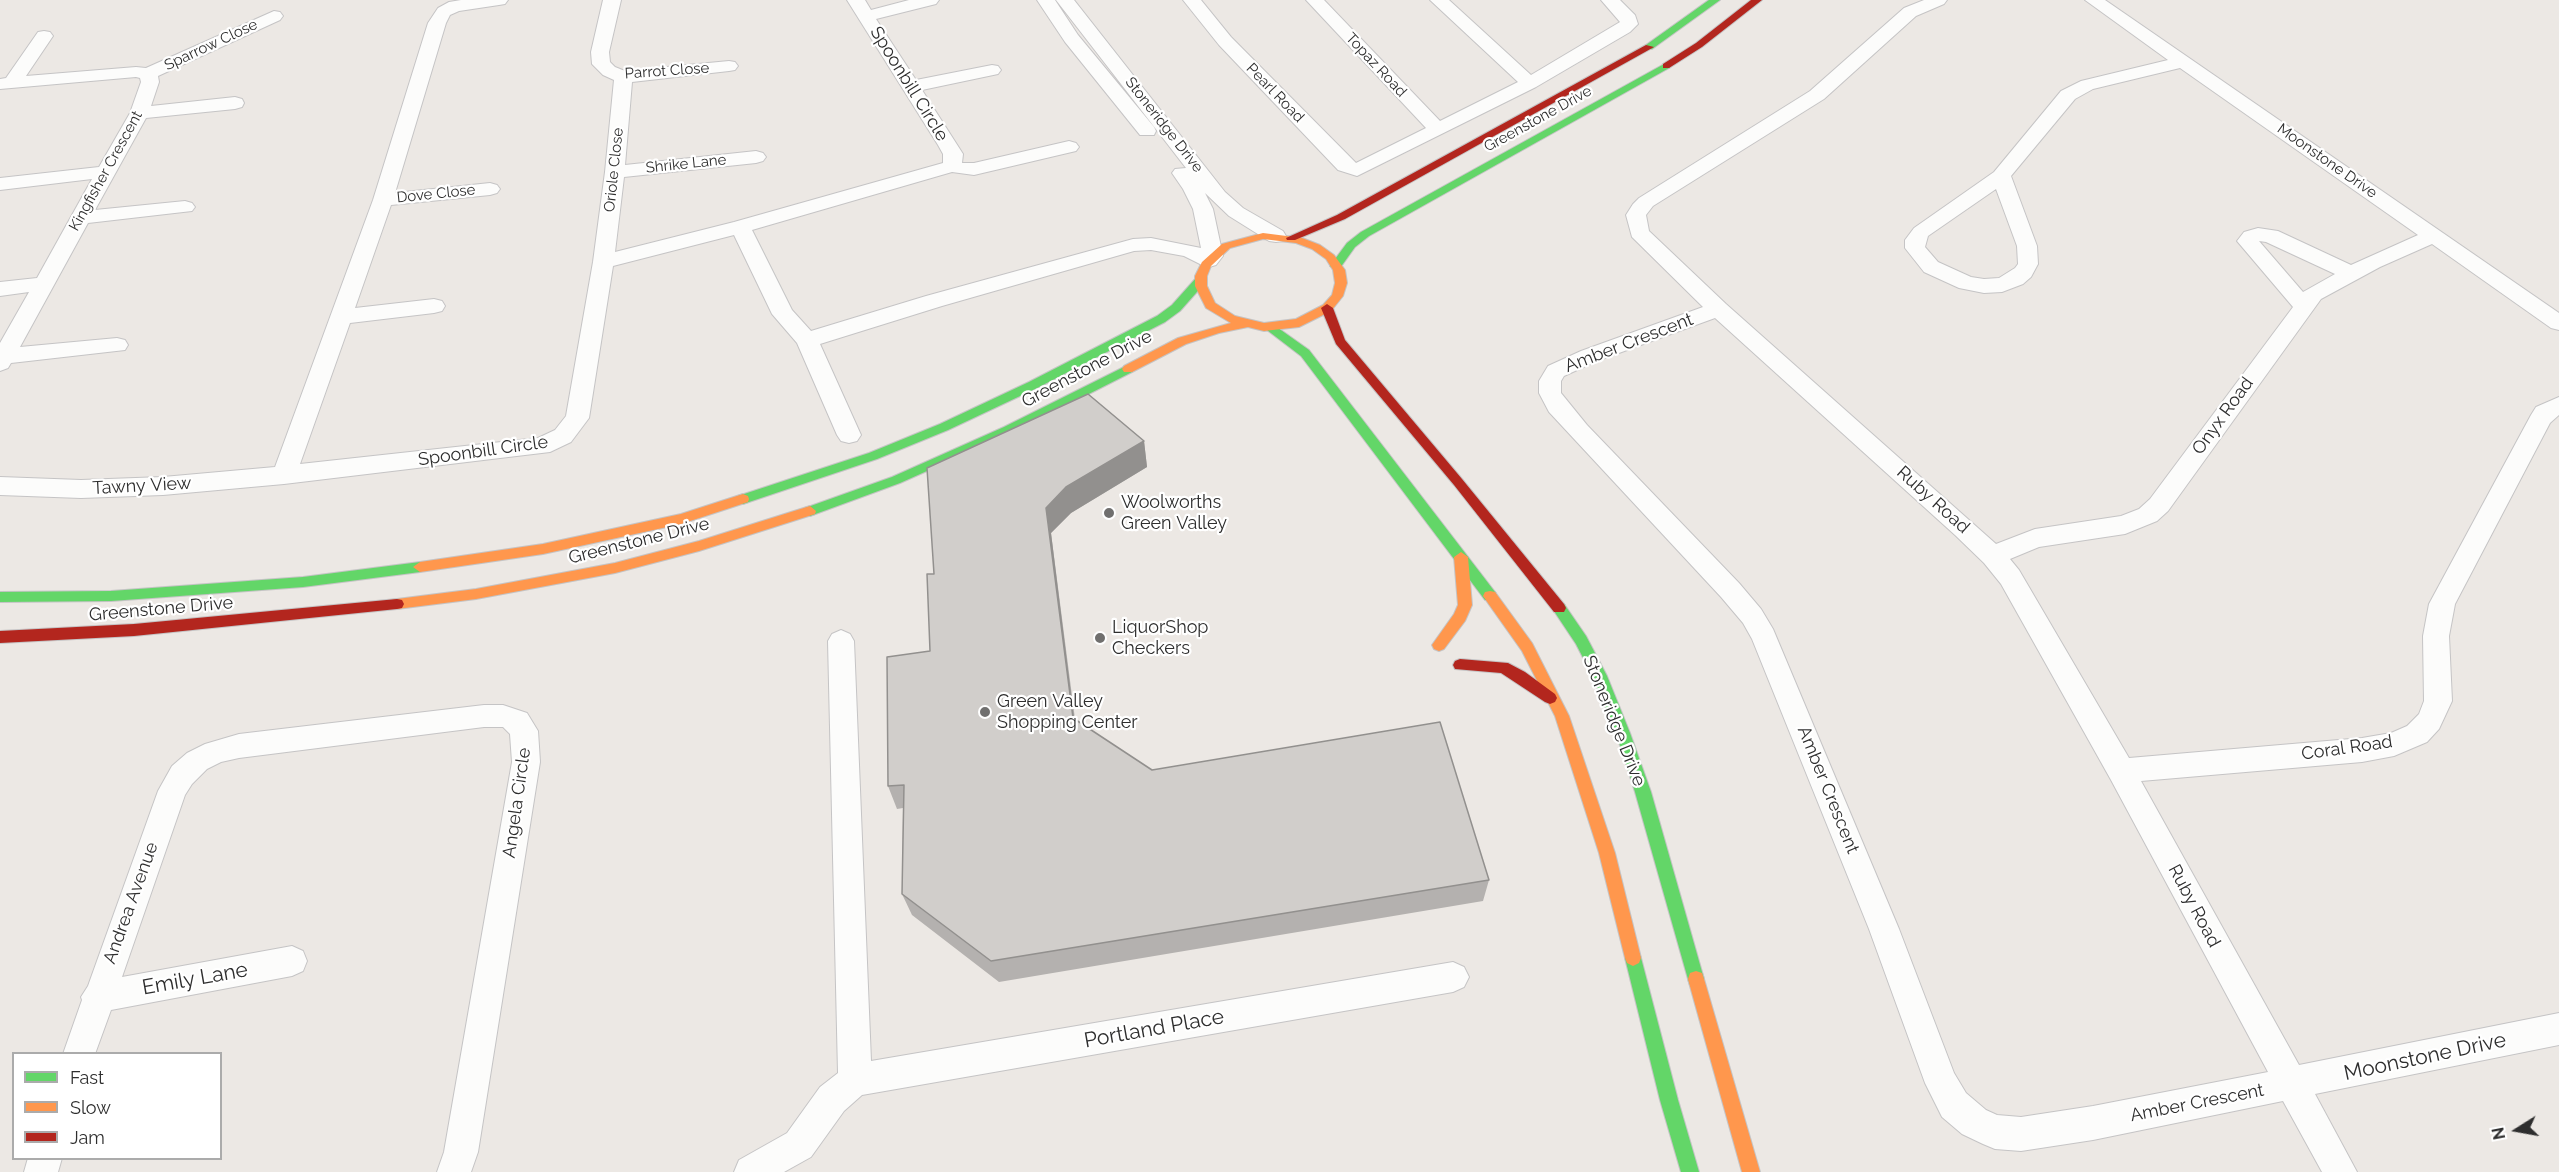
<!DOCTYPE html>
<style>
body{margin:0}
#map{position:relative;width:2559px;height:1172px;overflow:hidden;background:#ece8e4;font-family:Raleway,sans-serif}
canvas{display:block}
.legend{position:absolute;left:12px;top:1052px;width:210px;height:108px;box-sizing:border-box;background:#fff;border:2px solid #ababab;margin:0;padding:8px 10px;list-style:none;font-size:18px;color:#2e2e2e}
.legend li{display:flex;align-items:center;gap:12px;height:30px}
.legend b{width:30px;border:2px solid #ababab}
.north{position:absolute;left:2487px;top:1100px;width:60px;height:60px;-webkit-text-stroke:4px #fff;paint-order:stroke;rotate:259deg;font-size:16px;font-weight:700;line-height:24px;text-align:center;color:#2e2e2e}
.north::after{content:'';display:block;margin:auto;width:21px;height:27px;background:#2e2e2e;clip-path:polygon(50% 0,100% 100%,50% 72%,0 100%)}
</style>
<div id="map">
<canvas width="2559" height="1172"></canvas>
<ul class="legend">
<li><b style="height:8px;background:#63d668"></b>Fast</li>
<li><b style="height:8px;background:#ff974d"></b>Slow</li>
<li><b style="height:8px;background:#b3261e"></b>Jam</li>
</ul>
<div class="north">N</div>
</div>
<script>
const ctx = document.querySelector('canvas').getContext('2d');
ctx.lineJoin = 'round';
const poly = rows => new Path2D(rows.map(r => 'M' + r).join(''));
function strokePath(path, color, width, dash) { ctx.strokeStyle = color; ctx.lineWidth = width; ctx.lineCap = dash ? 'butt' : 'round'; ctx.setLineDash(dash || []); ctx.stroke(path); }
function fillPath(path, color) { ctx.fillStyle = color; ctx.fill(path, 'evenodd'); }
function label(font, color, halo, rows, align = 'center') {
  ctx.font = font + ' Raleway,sans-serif'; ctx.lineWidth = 4.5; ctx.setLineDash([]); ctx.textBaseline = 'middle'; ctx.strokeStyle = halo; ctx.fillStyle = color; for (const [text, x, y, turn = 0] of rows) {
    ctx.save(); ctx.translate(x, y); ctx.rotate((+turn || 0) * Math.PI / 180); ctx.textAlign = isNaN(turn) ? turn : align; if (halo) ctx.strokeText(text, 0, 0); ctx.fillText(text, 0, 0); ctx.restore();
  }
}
const street = poly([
 [461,0,508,0,505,4,499,5,459,11,450,15,446,23,395,193,490,183,497,185,500,189,497,193,490,195,391,205,355,308,434,299,442,301,445,306,442,311,434,313,350,323,300,464,538,438,555,430,566,416,593,262,605,172,614,80,603,75,592,64,591,52,603,0,621,0,609,52,610,62,615,67,625,71,729,61,735,62,738,66,735,70,729,71,632,82,625,165,756,151,763,153,766,157,763,161,756,163,624,177,615,252,734,222,943,163,943,154,938,145,847,0,865,0,871,10,909,0,939,0,936,4,876,19,916,80,992,65,998,66,1001,70,998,74,922,90,963,154,962,163,974,163,1069,141,1076,143,1079,147,1076,151,974,175,952,172,752,230,792,310,811,331,926,296,1133,239,1151,238,1201,248,1193,209,1183,189,1172,173,1175,169,1186,168,1056,0,1074,0,1225,192,1243,208,1283,231,1286,236,1283,241,1276,242,1269,241,1229,216,1205,193,1213,209,1223,256,1216,265,1209,267,1202,265,1184,256,1151,250,1134,251,942,306,820,344,861,435,857,441,849,443,841,441,837,435,797,343,772,314,734,235,613,266,589,418,571,442,550,452,284,484,163,495,81,498,0,495,0,477,81,480,163,477,275,467,373,200,428,23,438,8,449,2,461,0],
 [1037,0,1055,0,1078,35,1154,127,1156,131,1154,135,1140,135,1065,42,1037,0],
 [1183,0,1201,0,1231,37,1356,163,1426,128,1306,0,1324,0,1440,121,1518,82,1430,0,1449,0,1531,75,1620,22,1601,0,1620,0,1635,15,1638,24,1630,32,1536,87,1357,176,1338,170,1219,45,1183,0],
 [1924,0,1947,0,1944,4,1916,16,1824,99,1653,206,1646,215,1649,231,1726,304,1996,544,2035,529,2121,516,2139,509,2150,499,2293,307,2237,241,2244,232,2258,228,2278,231,2351,265,2418,235,2180,68,2093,89,2075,99,2011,176,2037,246,2038,264,2031,277,2023,284,2002,292,1984,293,1959,288,1924,272,1905,248,1905,240,1914,228,1994,172,2061,91,2081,81,2168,60,2085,0,2105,0,2559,313,2559,330,2551,328,2432,244,2380,267,2321,299,2168,511,2157,521,2125,534,2039,547,2010,559,2019,570,2129,758,2362,738,2391,733,2407,726,2419,714,2424,701,2423,636,2429,604,2531,415,2536,407,2559,397,2559,415,2550,423,2455,604,2449,636,2452,701,2439,729,2427,742,2394,756,2362,762,2141,781,2299,1065,2559,1013,2559,1045,2315,1094,2357,1172,2322,1172,2283,1101,2093,1140,2021,1151,1995,1149,1983,1144,1962,1134,1942,1117,1925,1083,1869,929,1752,639,1743,623,1721,597,1549,412,1539,393,1539,381,1548,366,1581,351,1703,307,1632,237,1626,215,1633,204,1639,198,1810,91,1904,8,1924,0],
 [1996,189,2017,246,2018,264,2015,268,1999,278,1984,279,1971,277,1938,262,1925,247,1928,236,1996,189],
 [2259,241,2266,242,2335,274,2303,292,2259,241],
 [1715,318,1955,535,1984,563,2001,584,2111,780,2268,1072,2093,1106,2021,1117,1997,1115,1986,1110,1966,1093,1954,1073,1899,929,1773,629,1761,609,1739,583,1587,425,1561,393,1561,381,1564,376,1597,361,1715,318],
 [274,11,280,12,283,16,280,20,158,76,159,82,151,106,235,97,242,99,244,103,242,107,235,109,146,118,95,210,185,201,192,203,195,207,192,211,88,223,20,347,117,338,125,340,128,345,125,350,11,363,8,368,0,371,0,343,29,292,0,296,0,282,37,278,92,179,0,190,0,178,99,167,130,113,141,82,140,78,136,77,0,89,0,79,6,78,38,32,44,31,50,32,53,36,26,76,136,67,146,68,274,11],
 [841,630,850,634,854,641,871,1061,1453,962,1464,967,1469,977,1464,987,1453,992,862,1095,844,1111,811,1157,784,1172,734,1172,739,1160,787,1133,820,1087,838,1073,828,641,832,634,841,630],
 [484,705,503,705,527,713,538,731,540,762,478,1152,471,1172,437,1172,444,1152,512,762,510,734,503,727,484,727,239,758,221,762,207,769,192,784,185,795,122,977,292,946,303,951,307,961,303,971,292,976,111,1010,95,1054,63,1054,82,1000,81,997,88,986,158,791,172,766,187,753,205,744,239,734,484,705],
 [28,1158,62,1158,58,1172,24,1172,28,1158]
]);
const fast = poly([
 [1709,0,1720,0,1652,49,1646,49,1646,45,1709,0],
 [1666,63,1671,66,1669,68,1369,236,1355,247,1340,268,1336,270,1330,266,1347,243,1361,232,1666,63],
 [1200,277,1204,278,1204,284,1180,311,1165,322,1037,388,948,430,877,459,743,504,737,499,738,496,869,453,940,424,1029,382,1157,316,1172,305,1196,278,1200,277],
 [1271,323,1309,350,1495,592,1497,596,1495,600,1485,600,1301,356,1267,330,1265,327,1271,323],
 [1128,365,1134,369,1132,372,1012,433,900,483,810,516,804,511,805,508,892,477,1004,427,1128,365],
 [420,562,427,567,420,572,303,587,111,601,0,602,0,592,111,591,303,577,420,562],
 [1559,603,1564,604,1586,636,1607,676,1630,733,1651,792,1704,979,1702,985,1696,987,1690,985,1688,979,1635,792,1616,733,1593,677,1576,644,1552,608,1554,604,1559,603],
 [1633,950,1639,953,1641,958,1678,1100,1699,1172,1681,1172,1660,1100,1625,958,1627,953,1633,950]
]);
const slow = poly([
 [1263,233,1302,238,1320,245,1334,255,1345,270,1347,283,1343,296,1331,311,1299,327,1264,331,1248,327,1219,333,1186,344,1132,372,1124,372,1122,369,1124,366,1178,338,1231,323,1206,308,1195,286,1195,276,1202,262,1222,244,1263,233],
 [1263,239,1296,243,1312,249,1326,259,1333,270,1335,283,1332,295,1323,305,1296,319,1264,323,1235,316,1215,303,1207,286,1207,276,1211,266,1230,248,1263,239],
 [743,494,748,496,749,499,748,502,681,524,543,554,420,572,413,567,420,562,543,544,681,514,743,494],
 [810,506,816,511,815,514,699,551,615,573,476,599,397,609,392,608,390,604,392,600,397,599,476,589,615,563,699,541,810,506],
 [1461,552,1468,557,1472,605,1465,621,1444,649,1439,651,1434,649,1432,645,1454,614,1458,605,1454,557,1461,552],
 [1490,591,1495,592,1532,643,1569,716,1615,853,1641,958,1639,963,1633,966,1627,963,1625,958,1599,853,1555,716,1522,651,1483,596,1485,592,1490,591],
 [1696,971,1702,973,1704,979,1760,1172,1742,1172,1688,979,1690,973,1696,971]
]);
const jam = poly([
 [1751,0,1762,0,1702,47,1669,68,1663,68,1663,64,1696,43,1751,0],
 [1646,45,1654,47,1345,219,1295,240,1287,240,1286,238,1337,215,1646,45],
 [1327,304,1333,308,1345,340,1462,479,1564,604,1566,608,1564,612,1554,612,1454,485,1336,344,1321,308,1327,304],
 [397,599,402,600,404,604,402,608,397,609,134,636,0,643,0,631,134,624,397,599],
 [1460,659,1508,663,1525,672,1555,694,1557,698,1555,702,1550,704,1545,702,1501,673,1455,669,1453,665,1455,661,1460,659]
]);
strokePath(street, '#c5c4c5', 2);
strokePath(fast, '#c5c4c5', 2);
strokePath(slow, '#c5c4c5', 2);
strokePath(jam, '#c5c4c5', 2);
fillPath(street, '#fcfcfb');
fillPath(fast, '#63d668');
fillPath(slow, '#ff974d');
fillPath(jam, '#b3261e');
fillPath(poly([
 [1144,441,1147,467,1071,513,1051,533,1075,719,1152,770,1489,880,1483,901,999,982,912,915,902,894,903,808,897,809,888,786,930,651,934,574]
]), '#b4b1af');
fillPath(poly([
 [1144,441,1147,467,1071,513,1051,533,1077,742,1073,718,1046,508,1066,487]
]), '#92908e');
const building = poly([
 [1088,394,1144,441,1066,487,1046,508,1073,718,1152,770,1440,722,1489,880,991,961,902,894,904,785,888,786,887,657,930,651,927,574,934,574,927,468,1088,394]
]);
fillPath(building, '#d1cecb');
strokePath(building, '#92908e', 1.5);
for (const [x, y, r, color] of [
 [1109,513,6,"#706f6e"],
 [1100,638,6,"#706f6e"],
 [985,712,6,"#706f6e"]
]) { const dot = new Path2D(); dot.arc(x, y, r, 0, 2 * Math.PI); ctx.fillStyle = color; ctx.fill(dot); strokePath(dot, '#fff', 2); }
label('15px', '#2e2e2e', '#fff', [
 ["Sparrow Close",211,45,-25],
 ["Topaz Road",1376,65,47],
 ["Parrot Close",667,71,-4],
 ["Pearl Road",1275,93,46],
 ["Greenstone Drive",1538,119,-29],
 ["Stoneridge Drive",1164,125,52],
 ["Moonstone Drive",2327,161,35],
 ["Shrike Lane",686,164,-6],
 ["Oriole Close",614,170,-84],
 ["Kingfisher Crescent",106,171,-61],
 ["Dove Close",436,194,-6]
]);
label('18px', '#2e2e2e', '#fff', [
 ["Spoonbill Circle",909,84,58],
 ["Amber Crescent",1629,343,-21],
 ["Greenstone Drive",1087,369,-28],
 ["Onyx Road",2223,416,-54],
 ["Spoonbill Circle",483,451,-8],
 ["Tawny View",142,486,-3],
 ["Ruby Road",1933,500,42],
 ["Greenstone Drive",639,541,-14],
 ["Greenstone Drive",161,609,-5],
 ["Stoneridge Drive",1614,721,68],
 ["Coral Road",2347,748,-8],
 ["Amber Crescent",1828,790,68],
 ["Angela Circle",517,803,-82],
 ["Andrea Avenue",131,903,-70],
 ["Ruby Road",2194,906,62],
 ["Amber Crescent",2197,1103,-11]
]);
label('18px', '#2e2e2e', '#fff', [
 ["Woolworths",1121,503],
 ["Green Valley",1121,524],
 ["LiquorShop",1112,628],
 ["Checkers",1112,649],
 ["Green Valley",997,702],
 ["Shopping Center",997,723]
], 'left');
label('21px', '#2e2e2e', '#fff', [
 ["Emily Lane",195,979,-10],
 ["Portland Place",1154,1029,-10],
 ["Moonstone Drive",2425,1057,-12]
]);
</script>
